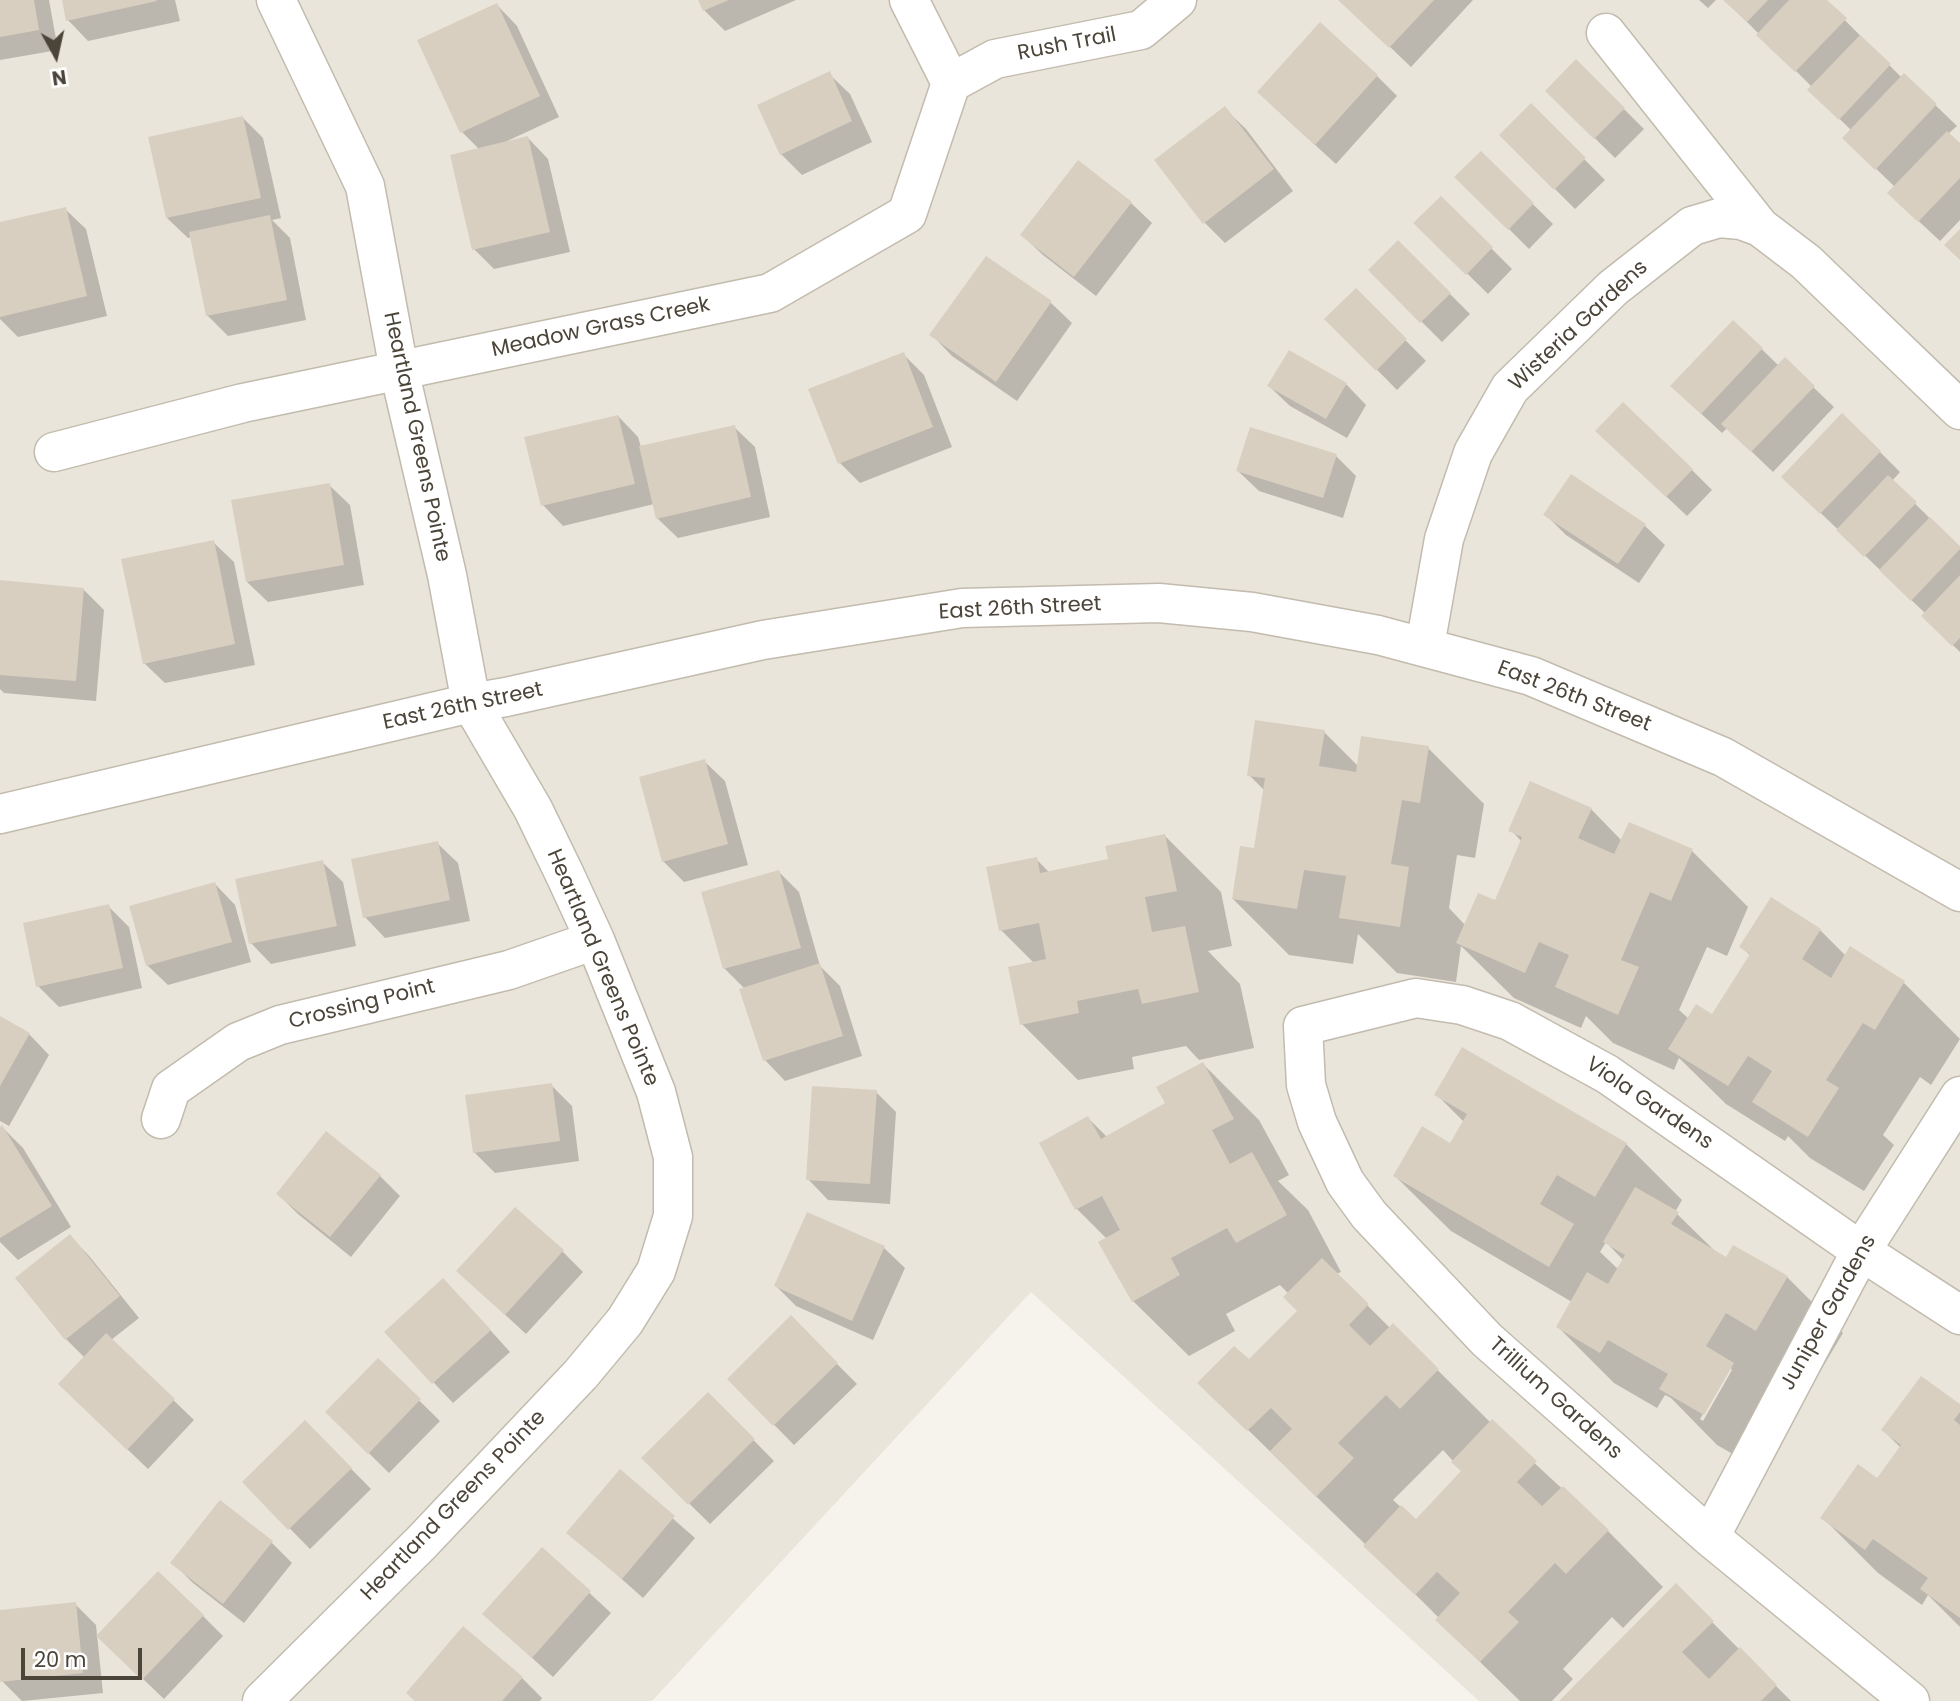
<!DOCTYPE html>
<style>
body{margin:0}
#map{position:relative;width:1960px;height:1701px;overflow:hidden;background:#f6f3ec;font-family:Poppins,sans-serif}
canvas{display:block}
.north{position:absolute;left:21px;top:21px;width:70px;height:70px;-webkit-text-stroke:5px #fff;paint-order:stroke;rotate:172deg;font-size:19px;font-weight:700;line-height:28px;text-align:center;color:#4b4439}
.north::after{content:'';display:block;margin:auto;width:24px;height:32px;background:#4b4439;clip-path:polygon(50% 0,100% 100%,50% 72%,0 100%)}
.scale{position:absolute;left:21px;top:1648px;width:121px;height:32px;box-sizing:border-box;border:4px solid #4b4439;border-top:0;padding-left:9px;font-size:21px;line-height:24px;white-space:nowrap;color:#4b4439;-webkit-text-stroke:5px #fff;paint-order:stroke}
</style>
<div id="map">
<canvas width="1960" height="1701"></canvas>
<div class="north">N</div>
<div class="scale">20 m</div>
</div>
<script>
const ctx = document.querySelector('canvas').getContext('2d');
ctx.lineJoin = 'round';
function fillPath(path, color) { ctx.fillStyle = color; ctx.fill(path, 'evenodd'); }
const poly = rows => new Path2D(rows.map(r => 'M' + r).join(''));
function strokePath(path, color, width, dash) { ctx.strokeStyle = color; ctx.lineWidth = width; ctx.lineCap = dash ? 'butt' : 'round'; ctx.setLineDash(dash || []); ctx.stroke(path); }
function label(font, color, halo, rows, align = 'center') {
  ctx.font = font + ' Poppins,sans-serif'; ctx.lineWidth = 5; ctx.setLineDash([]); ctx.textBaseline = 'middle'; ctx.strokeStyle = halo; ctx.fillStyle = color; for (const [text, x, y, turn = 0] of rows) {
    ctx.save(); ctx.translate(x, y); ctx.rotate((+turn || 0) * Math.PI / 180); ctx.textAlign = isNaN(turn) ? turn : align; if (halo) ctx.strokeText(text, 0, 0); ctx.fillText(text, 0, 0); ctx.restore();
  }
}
fillPath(poly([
 [0,0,1960,0,1960,1701,1479,1701,1031,1292,652,1701,0,1701]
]), '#eae5da');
fillPath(poly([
 [0,0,49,0,58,50,0,60],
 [63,0,175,0,180,21,88,41,68,20],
 [700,0,796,0,725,31,704,10],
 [1341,0,1473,0,1411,67],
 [1699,0,1716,0,1708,8],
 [1725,0,1825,0,1902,78,1904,75,1957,126,1948,134,1960,145,1960,220,1940,241,1910,213,1895,187,1865,158,1851,130,1810,90,1812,87],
 [497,5,517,26,559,117,505,142,528,138,548,159,570,252,494,269,474,249,480,150,462,132],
 [1576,61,1644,129,1615,158,1547,91],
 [829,74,850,94,872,142,802,175,781,154],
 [1377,76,1397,96,1336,164,1280,113],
 [1531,106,1605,180,1575,209,1501,135],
 [1225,109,1246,129,1293,191,1225,243,1204,222],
 [243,118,263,138,281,218,272,220,290,238,306,320,228,336,207,315,192,237,188,238,167,218],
 [1481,153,1553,224,1529,249,1457,177],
 [1441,198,1512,269,1488,294,1416,223],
 [1131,203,1152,223,1096,296,1043,255,1022,235],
 [65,209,86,229,107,316,18,337,0,319,0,224],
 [1398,242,1470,314,1442,342,1370,270],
 [986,258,1051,303,1072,323,1017,401,952,356,932,335],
 [1356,290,1426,361,1397,390,1327,319],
 [1734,322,1779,366,1813,387,1834,407,1773,472,1727,428,1722,433,1693,406],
 [903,354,924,375,952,447,860,483,840,463],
 [1346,384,1366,405,1347,438,1290,406,1269,386],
 [618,416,638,437,641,447,734,427,755,447,770,517,678,538,657,518,654,504,563,526,543,505],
 [1618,451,1692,470,1712,490,1687,516],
 [1880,452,1900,472,1892,481,1960,548,1960,652,1923,616,1926,614,1804,497],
 [1336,456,1356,476,1343,518,1259,491,1238,471],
 [329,485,350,505,364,585,268,602,247,582],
 [1546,515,1644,525,1665,545,1639,583,1566,535],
 [213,542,234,562,255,665,165,683,144,663],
 [0,582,83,589,104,610,96,701,4,693,0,689],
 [1324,732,1358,766,1428,748,1484,804,1475,858,1457,855,1449,908,1465,925,1496,902,1522,842,1511,830,1591,809,1622,841,1692,851,1748,907,1727,956,1707,947,1679,1010,1689,1019,1713,1016,1751,956,1741,947,1820,930,1846,956,1851,949,1904,983,1960,1039,1931,1085,1920,1077,1883,1135,1894,1145,1864,1191,1810,1158,1788,1136,1785,1141,1726,1104,1679,1058,1674,1070,1613,1043,1586,1016,1581,1028,1514,998,1461,946,1456,982,1397,973,1358,934,1353,964,1289,955,1233,899,1255,850,1265,791,1249,775],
 [704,761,725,781,748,865,684,882,664,862,641,778],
 [1165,836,1221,892,1232,946,1208,951,1240,984,1254,1048,1199,1060,1186,1046,1132,1057,1134,1069,1078,1080,1022,1024,1034,963,1001,930,1036,859,1050,873,1110,860],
 [437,843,458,863,470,921,385,938,365,917],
 [322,862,343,882,356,946,271,964,251,943],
 [779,872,799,892,820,966,840,986,862,1056,785,1081,765,1060,745,989,725,969,704,893],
 [215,884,235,905,251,962,168,985,147,965],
 [108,906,129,927,142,988,59,1007,38,986],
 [0,1018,29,1034,49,1055,9,1126,0,1121],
 [1203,1064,1259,1120,1289,1175,1278,1181,1308,1210,1341,1272,1336,1274,1390,1328,1393,1326,1491,1423,1608,1531,1663,1587,1623,1628,1612,1617,1563,1669,1573,1679,1552,1701,1520,1701,1437,1620,1439,1618,1366,1545,1200,1383,1249,1362,1299,1311,1289,1294,1280,1285,1226,1314,1235,1331,1189,1356,1133,1301,1107,1239,1077,1209,1041,1144,1088,1118,1107,1137,1168,1104],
 [1443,1450,1463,1472,1416,1521,1393,1500],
 [551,1085,572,1106,579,1161,495,1173,474,1152],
 [876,1092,896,1112,890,1204,828,1200,808,1179],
 [1437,1095,1626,1144,1682,1200,1675,1212,1719,1255,1787,1277,1843,1333,1812,1385,1782,1367,1761,1470,1717,1445,1671,1398,1665,1395,1657,1408,1614,1383,1558,1327,1572,1302,1451,1231,1395,1176,1451,1145,1464,1122],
 [1606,1242,1624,1261,1619,1270,1600,1252],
 [1730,1367,1732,1370,1703,1421,1700,1419],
 [2,1127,23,1148,71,1227,18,1260,0,1242,0,1129],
 [380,1176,400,1196,351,1257,298,1214,278,1194],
 [808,1214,884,1248,905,1268,873,1340,796,1306,776,1286],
 [70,1236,90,1257,139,1318,111,1340,194,1420,148,1469,80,1404,85,1358,66,1339],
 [562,1251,583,1272,526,1334,458,1271],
 [464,1301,510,1352,453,1403,386,1332],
 [791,1318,857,1384,794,1445,729,1379],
 [378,1360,440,1421,389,1473,327,1412],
 [708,1394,774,1461,710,1524,643,1458],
 [1960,1406,1960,1627,1928,1595,1922,1605,1878,1573,1822,1517,1878,1481,1901,1448,1883,1430],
 [305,1422,371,1489,310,1549,244,1482],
 [620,1472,695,1538,643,1598,569,1532],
 [221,1502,272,1543,292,1563,244,1623,193,1583,173,1563],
 [542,1549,611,1613,553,1677,484,1614],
 [1676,1586,1791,1701,1561,1701],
 [75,1604,96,1625,103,1693,22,1701,2,1681,0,1612],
 [203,1616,223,1636,164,1699,119,1656],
 [522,1678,542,1698,540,1701,416,1701]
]), '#0003');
fillPath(poly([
 [0,0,34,0,39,30,0,37],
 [62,0,156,0,157,1,66,21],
 [698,0,729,0,703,11],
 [1338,0,1434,0,1389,48],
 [1723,0,1768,0,1747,22],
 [1789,0,1827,0,1847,18,1795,72,1756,35],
 [497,3,540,96,460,133,417,40],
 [1320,22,1378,75,1315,145,1257,92],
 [1860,35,1891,64,1839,120,1807,90],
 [1576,59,1625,108,1594,139,1545,91],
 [830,71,852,121,780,155,757,105],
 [1904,73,1937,104,1875,170,1842,138],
 [1531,103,1586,158,1554,190,1499,135],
 [1225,106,1274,169,1203,224,1154,160],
 [243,116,261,198,166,218,148,137],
 [1947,131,1960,143,1960,178,1918,222,1887,193],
 [528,136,550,232,472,250,450,155],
 [1481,151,1534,203,1508,230,1454,177],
 [1078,160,1132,202,1074,277,1020,235],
 [1441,196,1493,247,1466,275,1413,223],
 [66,207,87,296,0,317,0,222],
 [270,215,287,300,206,316,189,232],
 [1960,229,1960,260,1944,245],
 [1398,240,1451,293,1420,323,1368,270],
 [986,256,1052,301,996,382,929,335],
 [1356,288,1407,339,1376,371,1324,319],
 [1733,320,1763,348,1701,414,1670,386],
 [1289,350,1347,383,1326,419,1267,386],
 [904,352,933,427,838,464,808,389],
 [1785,357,1815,386,1751,452,1721,424],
 [1623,402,1693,469,1666,497,1595,431],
 [1842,413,1881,451,1820,514,1781,477],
 [618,415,635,484,541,506,524,437],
 [735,425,751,497,656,519,639,446],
 [1250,427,1337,454,1323,498,1236,471],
 [1571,474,1646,524,1618,564,1543,515],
 [1888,475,1917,502,1864,557,1836,530],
 [330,483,344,565,246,582,231,500],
 [1930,517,1960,546,1960,549,1911,601,1879,570],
 [214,540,235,644,143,664,121,559],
 [1960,575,1960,638,1952,646,1921,616],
 [0,580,84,588,76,681,0,675],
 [1255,720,1325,730,1319,766,1356,772,1361,736,1429,746,1420,803,1402,800,1391,864,1409,867,1400,927,1339,918,1346,876,1304,870,1297,909,1232,899,1240,846,1254,848,1265,778,1247,776],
 [705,759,728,844,662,862,639,777],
 [1530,781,1592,808,1578,838,1614,854,1629,822,1693,849,1671,901,1650,892,1621,960,1639,967,1618,1015,1555,987,1569,955,1539,942,1525,973,1456,943,1478,893,1495,900,1522,837,1508,831],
 [1165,834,1177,891,1145,897,1152,932,1185,926,1199,992,1142,1004,1138,989,1077,1001,1079,1013,1020,1025,1008,967,1046,959,1039,923,999,931,986,867,1037,857,1040,873,1108,859,1105,846],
 [438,841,450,900,363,918,351,859],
 [323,860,337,926,249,944,235,879],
 [779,870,801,948,723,969,701,892],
 [215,882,232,942,146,966,129,906],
 [1771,897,1821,929,1802,959,1831,978,1850,946,1905,981,1875,1030,1863,1023,1826,1080,1839,1088,1808,1137,1752,1102,1772,1071,1748,1056,1728,1086,1668,1049,1696,1004,1712,1014,1750,954,1739,947],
 [109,904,123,968,36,987,23,923],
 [820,963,843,1036,763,1061,739,989],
 [0,1016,30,1033,0,1086],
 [1462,1047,1627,1143,1595,1197,1557,1175,1540,1204,1574,1224,1549,1267,1393,1176,1422,1126,1450,1143,1467,1114,1434,1095],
 [1203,1062,1234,1119,1212,1130,1230,1164,1252,1152,1287,1215,1236,1243,1227,1228,1171,1258,1180,1275,1132,1302,1098,1242,1120,1230,1102,1196,1075,1210,1039,1143,1088,1116,1101,1139,1165,1103,1156,1087],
 [552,1083,560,1141,473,1153,465,1095],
 [812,1086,877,1090,870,1184,806,1180],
 [2,1125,52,1206,0,1238,0,1127],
 [326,1131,381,1175,330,1237,276,1194],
 [1635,1187,1679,1212,1671,1224,1726,1257,1733,1245,1788,1276,1756,1331,1726,1313,1706,1346,1734,1363,1704,1415,1659,1389,1668,1374,1608,1340,1600,1353,1556,1327,1587,1272,1608,1284,1625,1255,1603,1242],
 [515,1207,564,1250,505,1315,456,1271],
 [807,1212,885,1246,852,1321,774,1286],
 [70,1234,120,1296,65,1340,15,1278],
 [1322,1258,1369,1304,1349,1325,1370,1346,1393,1323,1439,1369,1400,1409,1386,1395,1338,1443,1354,1458,1316,1497,1270,1451,1292,1429,1271,1408,1247,1431,1197,1383,1234,1346,1249,1359,1297,1311,1283,1297],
 [443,1278,491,1330,432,1384,384,1332],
 [791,1315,838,1363,773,1426,727,1379],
 [106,1333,175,1399,127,1450,58,1384],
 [378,1358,421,1399,368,1454,325,1412],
 [1921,1376,1960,1404,1960,1412,1954,1420,1960,1425,1960,1618,1920,1589,1928,1578,1873,1539,1865,1550,1820,1518,1858,1464,1877,1478,1901,1445,1881,1430],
 [708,1392,755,1439,688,1505,641,1458],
 [1492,1419,1537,1461,1517,1482,1542,1506,1563,1486,1609,1530,1566,1574,1555,1563,1508,1612,1519,1622,1480,1662,1435,1620,1460,1593,1437,1572,1415,1595,1363,1546,1401,1505,1416,1519,1461,1471,1451,1462],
 [305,1420,352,1468,288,1530,242,1482],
 [620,1469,675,1516,622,1579,566,1533],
 [220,1500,273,1541,223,1604,170,1563],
 [542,1547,591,1591,532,1658,482,1614],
 [158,1571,204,1615,142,1680,96,1636],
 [1676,1583,1714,1621,1682,1652,1709,1679,1740,1647,1777,1685,1761,1701,1559,1701],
 [76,1602,83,1673,0,1682,0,1610],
 [463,1626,523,1677,502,1701,415,1701,406,1693]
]), '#d8cfc1');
const minor = poly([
 [1606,33,1760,227],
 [951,83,995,59,1141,30,1177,0],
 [54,452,243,403,770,293,907,214,951,83,909,0],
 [1425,646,1444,539,1473,453,1510,388,1613,288,1692,226,1719,218,1741,220,1760,227,1806,262,1960,410],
 [0,814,471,703,506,697,763,640,962,608,1159,603,1252,612,1378,635,1531,676,1723,757,1960,892],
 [161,1119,171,1089,238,1042,280,1025,509,970,595,940],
 [1710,1537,1861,1251,1960,1096],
 [262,1701,422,1542,581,1374,625,1321,656,1271,673,1216,673,1157,656,1092,595,940,565,875,533,809,471,703,447,575,399,370,365,186,276,0],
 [1910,1701,1710,1537,1487,1340,1369,1215,1345,1182,1317,1122,1306,1085,1303,1026,1416,998,1462,1005,1510,1021,1607,1074,1861,1251,1960,1315]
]);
strokePath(minor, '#c2bbae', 41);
strokePath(minor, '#fff', 38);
label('21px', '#4b4439', '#fff', [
 ["Rush Trail",1067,45,-11],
 ["Wisteria Gardens",1579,326,-43],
 ["Meadow Grass Creek",601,328,-12],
 ["Heartland Greens Pointe",416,437,78],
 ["East 26th Street",1020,609,-3],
 ["East 26th Street",1574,697,21],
 ["East 26th Street",463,707,-12],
 ["Heartland Greens Pointe",602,968,67],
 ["Crossing Point",362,1005,-14],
 ["Viola Gardens",1649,1104,34],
 ["Juniper Gardens",1829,1313,-61],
 ["Trillium Gardens",1555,1399,42],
 ["Heartland Greens Pointe",454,1506,-46]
]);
</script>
